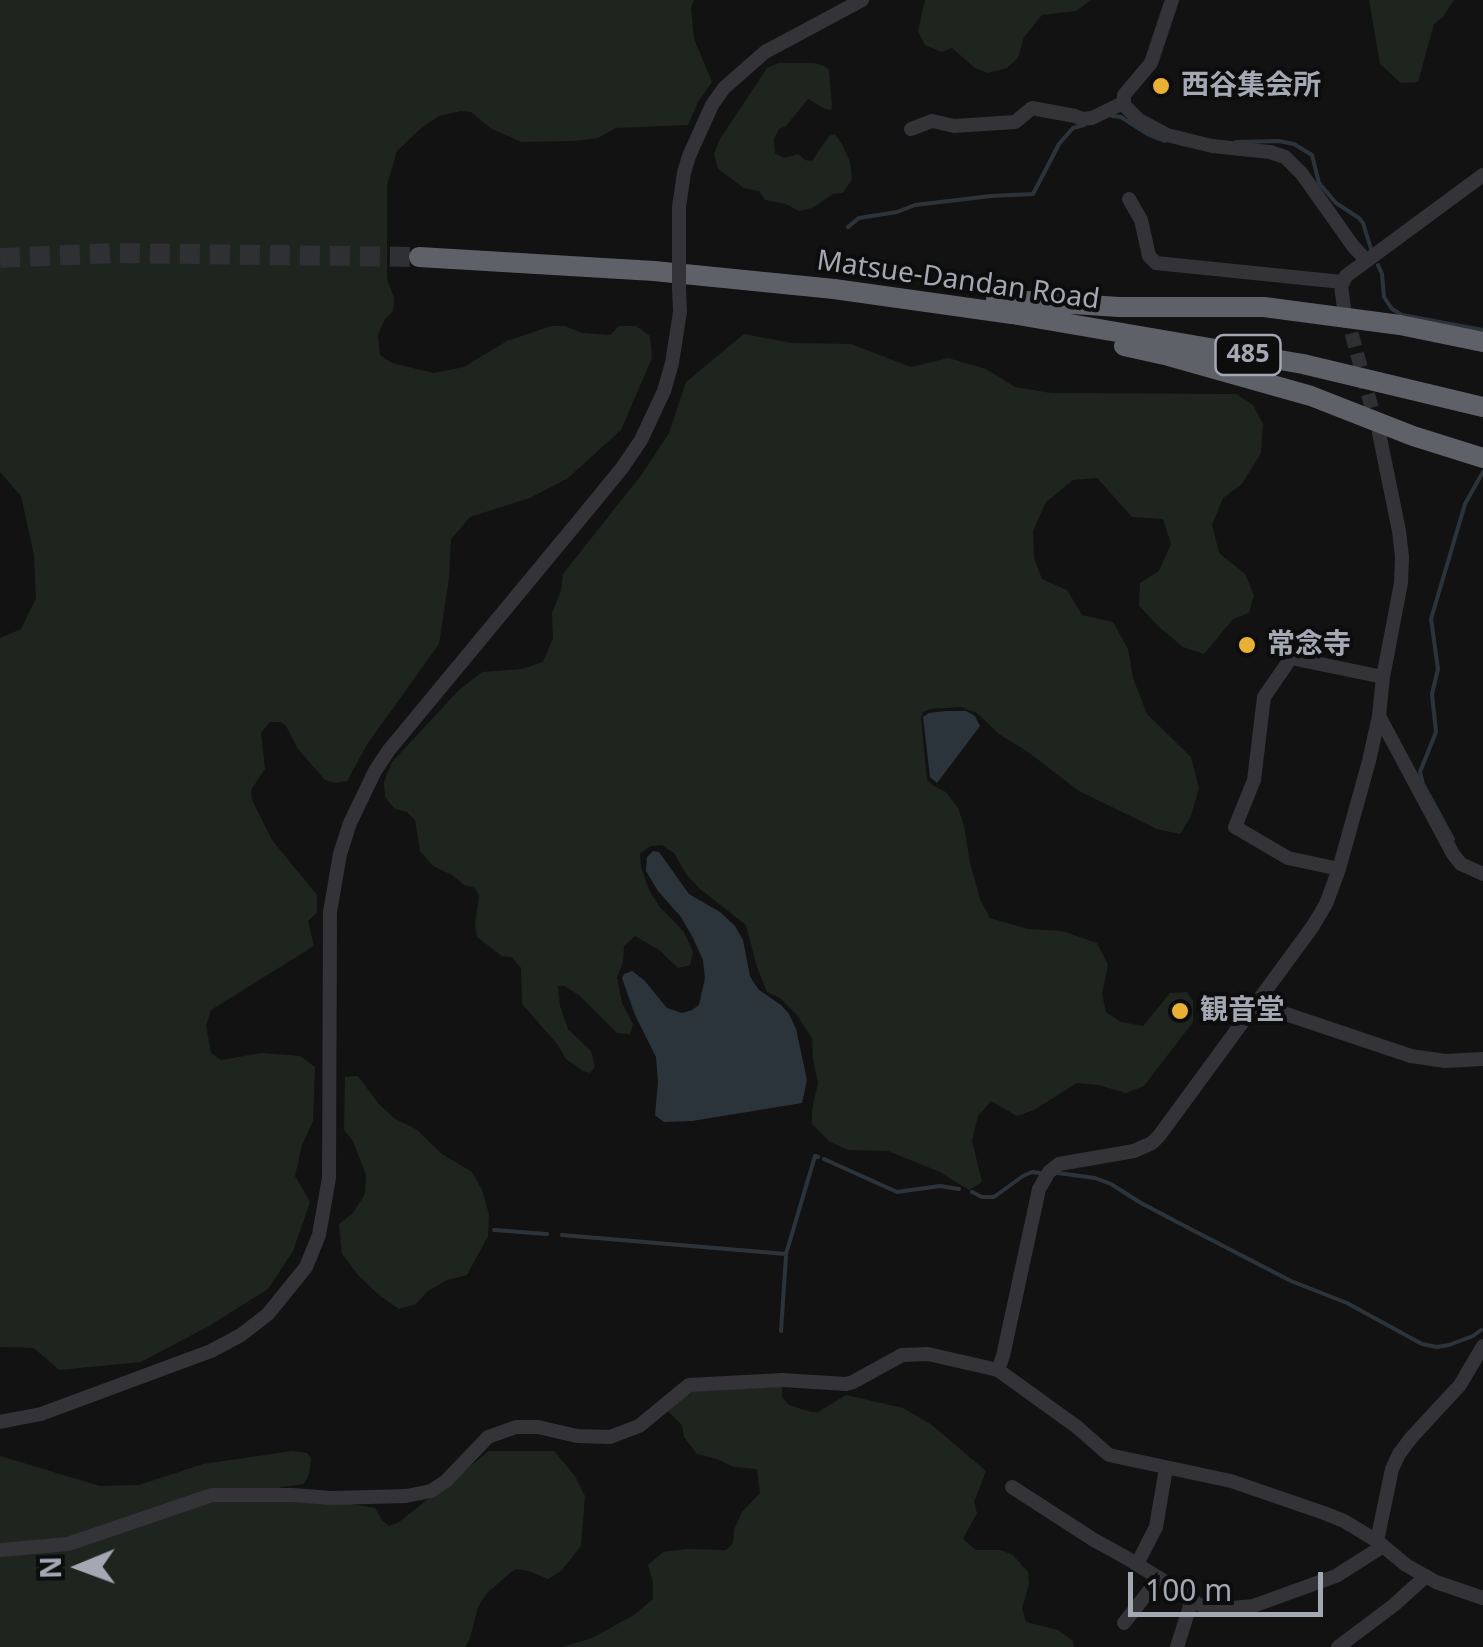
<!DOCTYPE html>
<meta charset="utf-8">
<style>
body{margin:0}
#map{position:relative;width:1483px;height:1647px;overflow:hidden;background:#121213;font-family:"Noto Sans",sans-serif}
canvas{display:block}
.north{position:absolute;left:30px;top:1517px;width:100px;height:100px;-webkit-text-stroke:8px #0d0d0e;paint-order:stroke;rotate:269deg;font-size:28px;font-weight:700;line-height:40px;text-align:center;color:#a4a8b3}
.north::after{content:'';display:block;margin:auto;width:35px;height:45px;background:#a4a8b3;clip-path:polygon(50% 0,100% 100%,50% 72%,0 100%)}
.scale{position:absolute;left:1128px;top:1572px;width:195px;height:45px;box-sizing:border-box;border:5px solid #a4a8b3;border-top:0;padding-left:12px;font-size:30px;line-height:35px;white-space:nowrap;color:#a4a8b3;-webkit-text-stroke:8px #0d0d0e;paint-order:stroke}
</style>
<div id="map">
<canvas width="1483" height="1647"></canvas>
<div class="north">N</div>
<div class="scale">100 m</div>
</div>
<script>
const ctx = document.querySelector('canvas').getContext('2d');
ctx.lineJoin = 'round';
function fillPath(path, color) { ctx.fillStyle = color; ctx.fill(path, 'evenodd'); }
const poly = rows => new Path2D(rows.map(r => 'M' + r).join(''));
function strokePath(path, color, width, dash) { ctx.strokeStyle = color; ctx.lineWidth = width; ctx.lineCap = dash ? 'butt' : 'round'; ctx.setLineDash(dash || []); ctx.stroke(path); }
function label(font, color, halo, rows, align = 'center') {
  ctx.font = font + ' "Noto Sans","Noto Sans JP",sans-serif'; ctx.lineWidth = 8; ctx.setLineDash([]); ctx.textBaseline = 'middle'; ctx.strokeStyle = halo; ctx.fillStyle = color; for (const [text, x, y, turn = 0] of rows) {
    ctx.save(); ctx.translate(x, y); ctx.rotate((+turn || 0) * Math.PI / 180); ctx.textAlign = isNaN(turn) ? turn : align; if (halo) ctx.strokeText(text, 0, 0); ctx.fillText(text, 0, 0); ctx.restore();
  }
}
fillPath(poly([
 [0,0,694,0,691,8,694,39,712,82,698,102,688,125,616,128,598,138,574,141,521,142,490,128,471,112,460,111,439,116,420,129,397,151,387,185,387,279,394,298,393,311,385,319,378,335,380,355,392,363,434,373,464,367,507,341,551,326,565,326,582,333,610,335,619,326,636,326,650,336,652,358,621,430,568,478,530,498,470,517,451,539,449,578,439,644,368,743,347,781,335,783,325,780,298,749,286,726,281,722,270,722,261,733,265,769,251,790,252,800,272,840,317,895,317,912,308,921,314,946,211,1010,206,1025,211,1053,221,1060,261,1053,300,1056,315,1067,313,1121,302,1145,295,1176,310,1202,293,1251,268,1289,209,1326,141,1362,59,1370,34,1348,0,1347,0,638,21,629,36,598,34,555,21,496,0,472],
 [925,0,1091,0,1076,11,1042,15,1024,37,1018,58,1007,68,988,73,975,68,952,48,942,52,925,45,918,31],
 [1369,0,1454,0,1443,17,1434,24,1418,82,1401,83,1380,64],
 [778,63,814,63,824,66,829,70,832,107,831,110,825,109,808,99,786,126,779,129,774,139,775,153,784,158,798,154,805,160,812,161,829,136,835,134,842,144,850,162,852,179,843,193,833,194,812,208,799,211,786,204,765,200,759,191,744,188,718,169,714,154,720,139,767,68],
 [744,334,792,343,851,344,911,367,948,358,986,369,1015,387,1051,393,1236,394,1253,405,1263,424,1261,453,1242,484,1223,498,1212,525,1219,553,1245,574,1254,595,1249,613,1233,619,1204,654,1183,647,1159,627,1139,606,1140,583,1159,571,1171,544,1163,519,1132,517,1097,478,1073,480,1046,502,1033,531,1034,558,1042,579,1067,590,1082,615,1113,622,1128,649,1133,678,1147,714,1191,757,1199,788,1191,816,1180,834,1157,829,1079,791,1028,752,999,734,977,713,961,707,930,709,923,712,921,718,927,780,934,786,946,792,958,808,964,826,970,863,980,899,990,918,1028,929,1062,931,1097,943,1108,965,1102,994,1106,1012,1121,1022,1143,1026,1170,993,1187,992,1193,1001,1193,1022,1144,1086,1126,1093,1099,1085,1077,1083,1034,1110,1017,1116,991,1101,978,1116,972,1141,982,1182,969,1190,940,1172,888,1151,848,1150,830,1142,812,1124,812,1110,818,1083,813,1059,812,1038,797,1015,780,998,767,992,757,967,746,925,700,889,686,874,674,853,662,845,651,846,640,853,641,867,649,890,659,906,684,932,693,952,690,965,678,968,659,950,635,936,624,946,623,962,617,978,622,1003,633,1024,630,1034,617,1033,579,995,564,986,558,986,560,1006,568,1029,591,1051,595,1067,590,1073,583,1071,566,1059,558,1045,522,1004,521,968,512,957,502,956,477,937,475,924,479,896,475,888,464,885,452,875,433,866,420,851,415,820,407,812,395,809,385,797,384,782,392,762,459,690,482,672,522,669,543,662,553,638,552,613,561,591,563,574,642,474,669,433,686,382],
 [358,1076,378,1103,395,1119,416,1129,442,1154,472,1172,482,1190,489,1214,488,1236,467,1275,447,1280,428,1291,416,1304,399,1309,380,1296,358,1275,342,1254,339,1224,353,1213,365,1194,366,1175,353,1141,344,1130,345,1077],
 [777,1385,782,1388,782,1397,789,1405,811,1412,818,1412,846,1395,903,1408,932,1425,986,1471,974,1502,977,1513,963,1539,976,1550,1001,1550,1013,1555,1028,1572,1029,1584,1022,1608,1026,1622,1058,1630,1073,1641,1074,1647,562,1647,592,1638,634,1615,653,1599,653,1582,648,1565,663,1552,686,1549,726,1550,733,1543,734,1530,742,1512,760,1493,757,1469,734,1467,717,1459,697,1454,684,1437,682,1425,667,1410,693,1391],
 [292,1451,307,1453,311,1458,309,1474,304,1484,281,1487,274,1491,375,1508,382,1520,389,1526,399,1522,489,1451,554,1451,575,1476,585,1496,581,1546,561,1571,548,1579,529,1571,515,1569,487,1593,478,1607,470,1638,465,1647,0,1647,0,1456,100,1486,139,1485,203,1464]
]), '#1e251f');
fillPath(poly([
 [945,711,966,711,975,716,980,726,937,783,930,777,923,717,929,713],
 [653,851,659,852,689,894,720,912,735,926,743,940,750,976,754,983,759,990,781,1005,789,1014,796,1029,807,1080,802,1103,692,1121,664,1122,655,1115,658,1082,656,1057,635,1015,622,978,624,974,632,971,644,980,667,1008,682,1013,692,1010,699,1005,705,978,703,960,693,938,681,917,658,891,646,871,647,857]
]), '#2c343b');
strokePath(poly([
 [1112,116,1121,117,1149,135,1165,141],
 [1236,142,1279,141,1294,144,1312,155,1319,183,1336,203,1359,218,1363,223,1372,252],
 [848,227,859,218,897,212,915,205,991,196,1033,194,1059,144,1073,128,1084,125],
 [1378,265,1382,274,1384,297,1392,309,1402,315,1483,330],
 [1453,839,1423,784,1420,772,1436,732,1432,694,1438,669,1431,619,1465,504,1483,472],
 [824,1159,897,1192,940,1186,959,1189],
 [1058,1173,1095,1178,1111,1184,1141,1203,1177,1222,1291,1281,1347,1303,1422,1344,1437,1347,1449,1345,1473,1336,1481,1330],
 [972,1192,982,1197,994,1197,1023,1176,1032,1172,1040,1173],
 [494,1230,547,1234],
 [562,1235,786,1254,815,1156,818,1157],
 [781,1331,786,1256]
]), '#2c343b', 4);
strokePath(poly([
 [1346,313,1377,427]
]), '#2f3033', 14, [14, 7]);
strokePath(poly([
 [0,258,115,253,419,257]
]), '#2f3033', 20, [20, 10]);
strokePath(poly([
 [1172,0,1151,63,1124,95,1124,105,1139,120,1167,135,1212,146,1270,152,1285,157,1302,174,1353,246,1366,260],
 [911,129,932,121,954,126,1015,122,1032,108,1075,116,1082,119,1092,118,1123,103],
 [1129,199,1141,220,1149,256,1156,263,1342,282],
 [679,207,684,173,689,156,712,105,724,88,765,52,862,0],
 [1344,308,1341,286,1346,276,1483,175],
 [1379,716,1453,854,1461,864,1483,874],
 [1339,869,1288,858,1235,827,1254,780,1264,697,1291,658,1383,677],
 [1258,1002,1268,1008,1411,1056,1445,1061,1483,1059],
 [998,1370,1003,1356,1039,1189,1049,1172,1059,1164,1134,1151,1152,1143,1159,1136,1313,926,1326,904,1339,869,1369,761,1379,716,1383,677,1401,583,1402,557,1399,531,1379,433],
 [0,1422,41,1414,211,1351,241,1335,268,1314,306,1267,319,1235,329,1178,330,912,340,854,350,823,375,771,389,750,586,512,622,468,641,440,664,391,672,363,680,312,679,288],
 [1012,1487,1094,1540,1125,1557,1188,1596,1190,1606,1177,1647],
 [1377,1541,1392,1469,1399,1454,1411,1438,1460,1385,1483,1346],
 [0,1550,68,1544,212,1495,292,1495,332,1498,406,1496,431,1491,446,1481,488,1437,516,1427,538,1427,577,1436,610,1437,639,1426,689,1385,782,1380,846,1384,853,1382,902,1355,928,1354,998,1370,1077,1427,1109,1455,1231,1481,1324,1513,1344,1521,1377,1541,1406,1565,1436,1582,1483,1598],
 [1137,1564,1156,1527,1166,1468],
 [1190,1600,1211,1610,1253,1606,1336,1576,1383,1546],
 [1124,1623,1159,1578],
 [1338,1647,1394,1605,1426,1576]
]), '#333338', 14);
strokePath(poly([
 [419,257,654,271,834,289,1012,314,1303,364,1483,407],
 [996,299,1119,307,1264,307,1400,325,1483,342],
 [1124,346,1169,356,1311,396,1413,436,1483,458]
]), '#5f6168', 20);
strokePath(poly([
 [679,207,679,288]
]), '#333338', 14);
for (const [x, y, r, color] of [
 [1161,86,10,"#e8b135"],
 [1247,645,10,"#e8b135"],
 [1180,1011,10,"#e8b135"]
]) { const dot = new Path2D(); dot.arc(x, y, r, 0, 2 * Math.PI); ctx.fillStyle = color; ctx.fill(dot); strokePath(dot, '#0d0d0e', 4); }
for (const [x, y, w] of [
 [1248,355,65]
]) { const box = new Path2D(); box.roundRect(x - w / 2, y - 20, w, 40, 8); ctx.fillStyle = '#0d0d0e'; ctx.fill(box); strokePath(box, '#a4a8b3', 2.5); }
label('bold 25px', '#a4a8b3', null, [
 ["485",1248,355]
]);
label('bold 28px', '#a4a8b3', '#0d0d0e', [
 ["西谷集会所",1181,86],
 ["常念寺",1267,645],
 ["観音堂",1200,1011]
], 'left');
label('28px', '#a4a8b3', '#0d0d0e', [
 ["Matsue-Dandan Road",958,281,8]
]);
</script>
